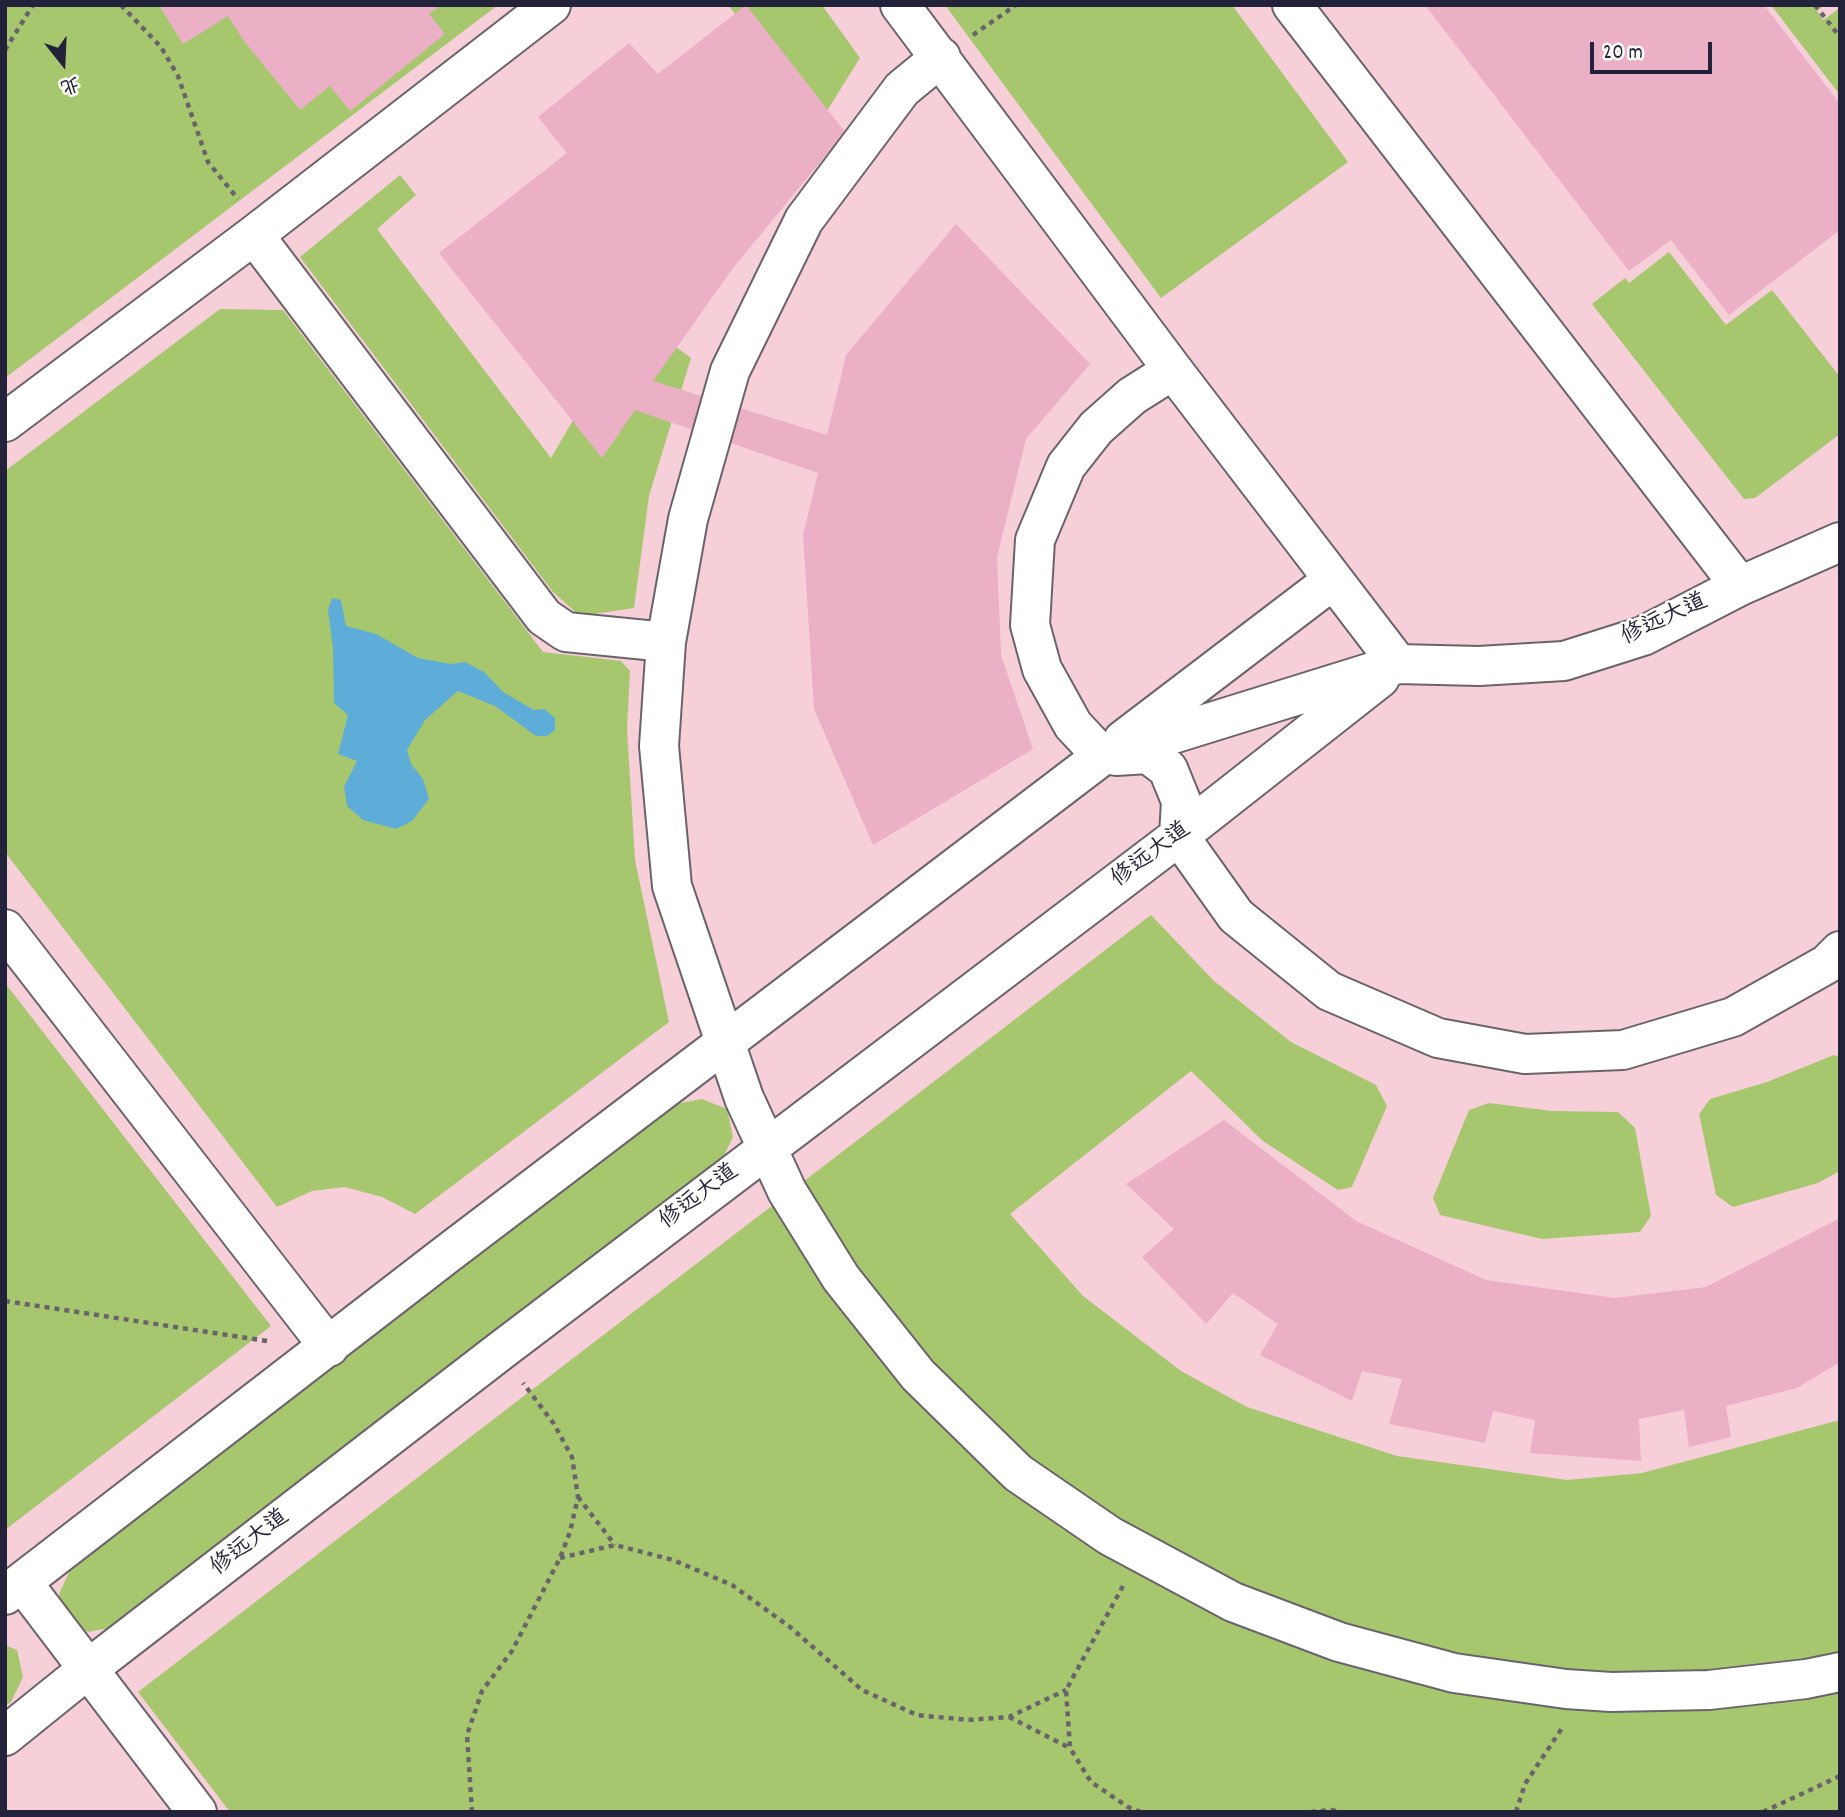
<!DOCTYPE html>
<meta charset="utf-8">
<style>
body{margin:0}
#map{position:relative;width:1845px;height:1817px;overflow:hidden;background:#f1e0c2;font-family:Dekko,"LXGW WenKai TC",sans-serif}
canvas{display:block}
.frame{position:absolute;inset:0;border:7px solid #22223b;pointer-events:none}
.north{position:absolute;left:28px;top:28px;width:70px;height:70px;-webkit-text-stroke:5px #fdfcf7;paint-order:stroke;rotate:162deg;font-size:19px;font-weight:700;line-height:28px;text-align:center;color:#22223b}
.north::after{content:'';display:block;margin:auto;width:24px;height:32px;background:#22223b;clip-path:polygon(50% 0,100% 100%,50% 72%,0 100%)}
.scale{position:absolute;left:1590px;top:42px;width:122px;height:32px;box-sizing:border-box;border:4px solid #22223b;border-top:0;padding-left:9px;font-size:21px;line-height:24px;white-space:nowrap;color:#22223b;-webkit-text-stroke:5px #fdfcf7;paint-order:stroke}
</style>
<div id="map">
<canvas width="1845" height="1817"></canvas>
<div class="frame"></div>
<div class="north">北</div>
<div class="scale">20 m</div>
</div>
<script>
const ctx = document.querySelector('canvas').getContext('2d');
ctx.lineJoin = 'round';
function fillPath(path, color) { ctx.fillStyle = color; ctx.fill(path, 'evenodd'); }
const poly = rows => new Path2D(rows.map(r => 'M' + r).join(''));
function strokePath(path, color, width, dash) { ctx.strokeStyle = color; ctx.lineWidth = width; ctx.lineCap = dash ? 'butt' : 'round'; ctx.setLineDash(dash || []); ctx.stroke(path); }
function label(font, color, halo, rows, align = 'center') {
  ctx.font = font + ' Dekko,"LXGW WenKai TC",sans-serif'; ctx.lineWidth = 5; ctx.setLineDash([]); ctx.textBaseline = 'middle'; ctx.strokeStyle = halo; ctx.fillStyle = color; for (const [text, x, y, turn = 0] of rows) {
    ctx.save(); ctx.translate(x, y); ctx.rotate((+turn || 0) * Math.PI / 180); ctx.textAlign = isNaN(turn) ? turn : align; if (halo) ctx.strokeText(text, 0, 0); ctx.fillText(text, 0, 0); ctx.restore();
  }
}
fillPath(poly([
 [5,5,1840,5,1840,1812,5,1812]
]), '#f6cfd9');
fillPath(poly([
 [5,5,498,5,5,378],
 [728,5,822,5,860,58,803,149,770,59],
 [945,5,1232,5,1348,162,1161,298],
 [1771,5,1824,5,1817,11,1823,20,1840,8,1840,95],
 [400,175,416,195,377,229,551,458,634,316,691,358,649,496,634,608,580,616,553,592,300,257],
 [1669,252,1726,325,1772,290,1840,377,1840,434,1755,498,1744,499,1592,304,1625,278,1629,283],
 [220,309,283,310,543,652,621,661,630,671,627,729,635,860,669,1022,415,1214,382,1197,345,1187,312,1191,277,1207,5,852,5,471],
 [1151,915,1214,981,1291,1042,1376,1085,1387,1106,1352,1187,1338,1190,1263,1141,1191,1071,1010,1214,1083,1296,1181,1371,1247,1407,1397,1456,1567,1480,1642,1473,1836,1421,1840,1423,1840,1812,230,1812,138,1692],
 [5,983,271,1326,5,1530],
 [1834,1055,1840,1057,1840,1171,1818,1183,1733,1207,1716,1195,1699,1114,1710,1099,1767,1082],
 [702,1099,727,1109,733,1137,721,1162,114,1627,88,1632,64,1621,59,1594,71,1568,676,1104],
 [1489,1103,1552,1111,1618,1112,1635,1128,1651,1216,1640,1232,1542,1239,1440,1215,1433,1198,1469,1110],
 [5,1645,17,1650,23,1677,11,1702,5,1706]
]), '#a7c76f');
fillPath(poly([
 [332,598,341,600,346,626,376,634,418,658,451,664,465,662,484,672,503,692,534,710,544,709,555,718,555,730,547,736,536,736,495,706,458,691,425,720,407,750,411,764,423,779,429,799,412,821,396,829,363,820,347,806,344,787,357,761,338,754,348,715,334,703,333,648,328,610]
]), '#5eadd8');
fillPath(poly([
 [159,5,441,5,429,14,445,34,350,111,330,86,300,110,244,41,228,16,183,44],
 [746,5,845,132,733,268,653,381,827,435,846,355,956,224,1090,364,1026,439,997,557,1001,655,1033,749,873,845,814,709,803,535,818,473,635,410,602,458,439,253,567,153,538,117,629,43,658,74],
 [1425,5,1764,5,1840,104,1840,230,1729,315,1671,240,1629,271],
 [1224,1120,1356,1221,1486,1280,1615,1298,1706,1287,1840,1218,1840,1362,1797,1388,1726,1406,1731,1437,1689,1447,1684,1410,1639,1419,1641,1461,1530,1453,1535,1420,1493,1411,1485,1443,1389,1424,1402,1379,1362,1371,1352,1401,1260,1355,1278,1324,1233,1293,1206,1324,1142,1257,1174,1229,1126,1184]
]), '#ecb0c6');
const minor = poly([
 [900,5,1173,370,1398,664],
 [1292,5,1740,586],
 [941,57,902,89,804,220,730,371,688,519,666,642,659,746,672,886,744,1098,787,1191,841,1278,918,1375,1018,1473,1110,1536,1233,1602,1339,1642,1454,1673,1566,1689,1611,1692,1709,1690,1806,1679,1840,1672],
 [254,235,544,617,566,632,666,642],
 [5,422,254,235,551,5],
 [1123,740,1333,580],
 [1102,756,1073,725,1042,669,1030,625,1035,540,1066,466,1096,428,1132,396,1173,370],
 [1116,756,1148,754,1168,769,1181,801,1179,836,1236,916,1329,991,1438,1038,1525,1054,1623,1050,1733,1017,1827,964,1840,951],
 [5,929,329,1347],
 [22,1582,197,1812],
 [5,1595,447,1254,1102,756,1398,664,1479,666,1564,661,1643,636,1740,586,1840,542],
 [5,1736,88,1669,499,1352,1179,836,1380,678]
]);
strokePath(minor, '#6a646a', 42);
strokePath(poly([
 [121,5,161,47,178,76,208,162,238,199],
 [1815,5,1840,37],
 [973,35,1016,5],
 [5,50,33,5],
 [5,1301,267,1341],
 [578,1497,615,1545],
 [560,1558,615,1545,673,1560,732,1585,790,1627,862,1690,917,1715,968,1720,1009,1717,1066,1690],
 [1123,1586,1066,1690,1070,1748,1091,1782,1128,1807,1141,1812],
 [1009,1717,1070,1748],
 [472,1812,467,1735,482,1691,512,1651,560,1558,570,1532,578,1497,572,1457,554,1424,523,1383],
 [1311,1812,1332,1810,1338,1812],
 [1516,1812,1525,1784,1562,1728],
 [1763,1812,1840,1776]
]), '#6a646a', 4.5, [5, 5]);
strokePath(minor, '#fff', 38);
label('23px', '#22223b', '#fdfcf7', [
 ["修远大道",1665,621,-25],
 ["修远大道",1152,856,-37],
 ["修远大道",700,1198,-37],
 ["修远大道",251,1544,-38]
]);
</script>
